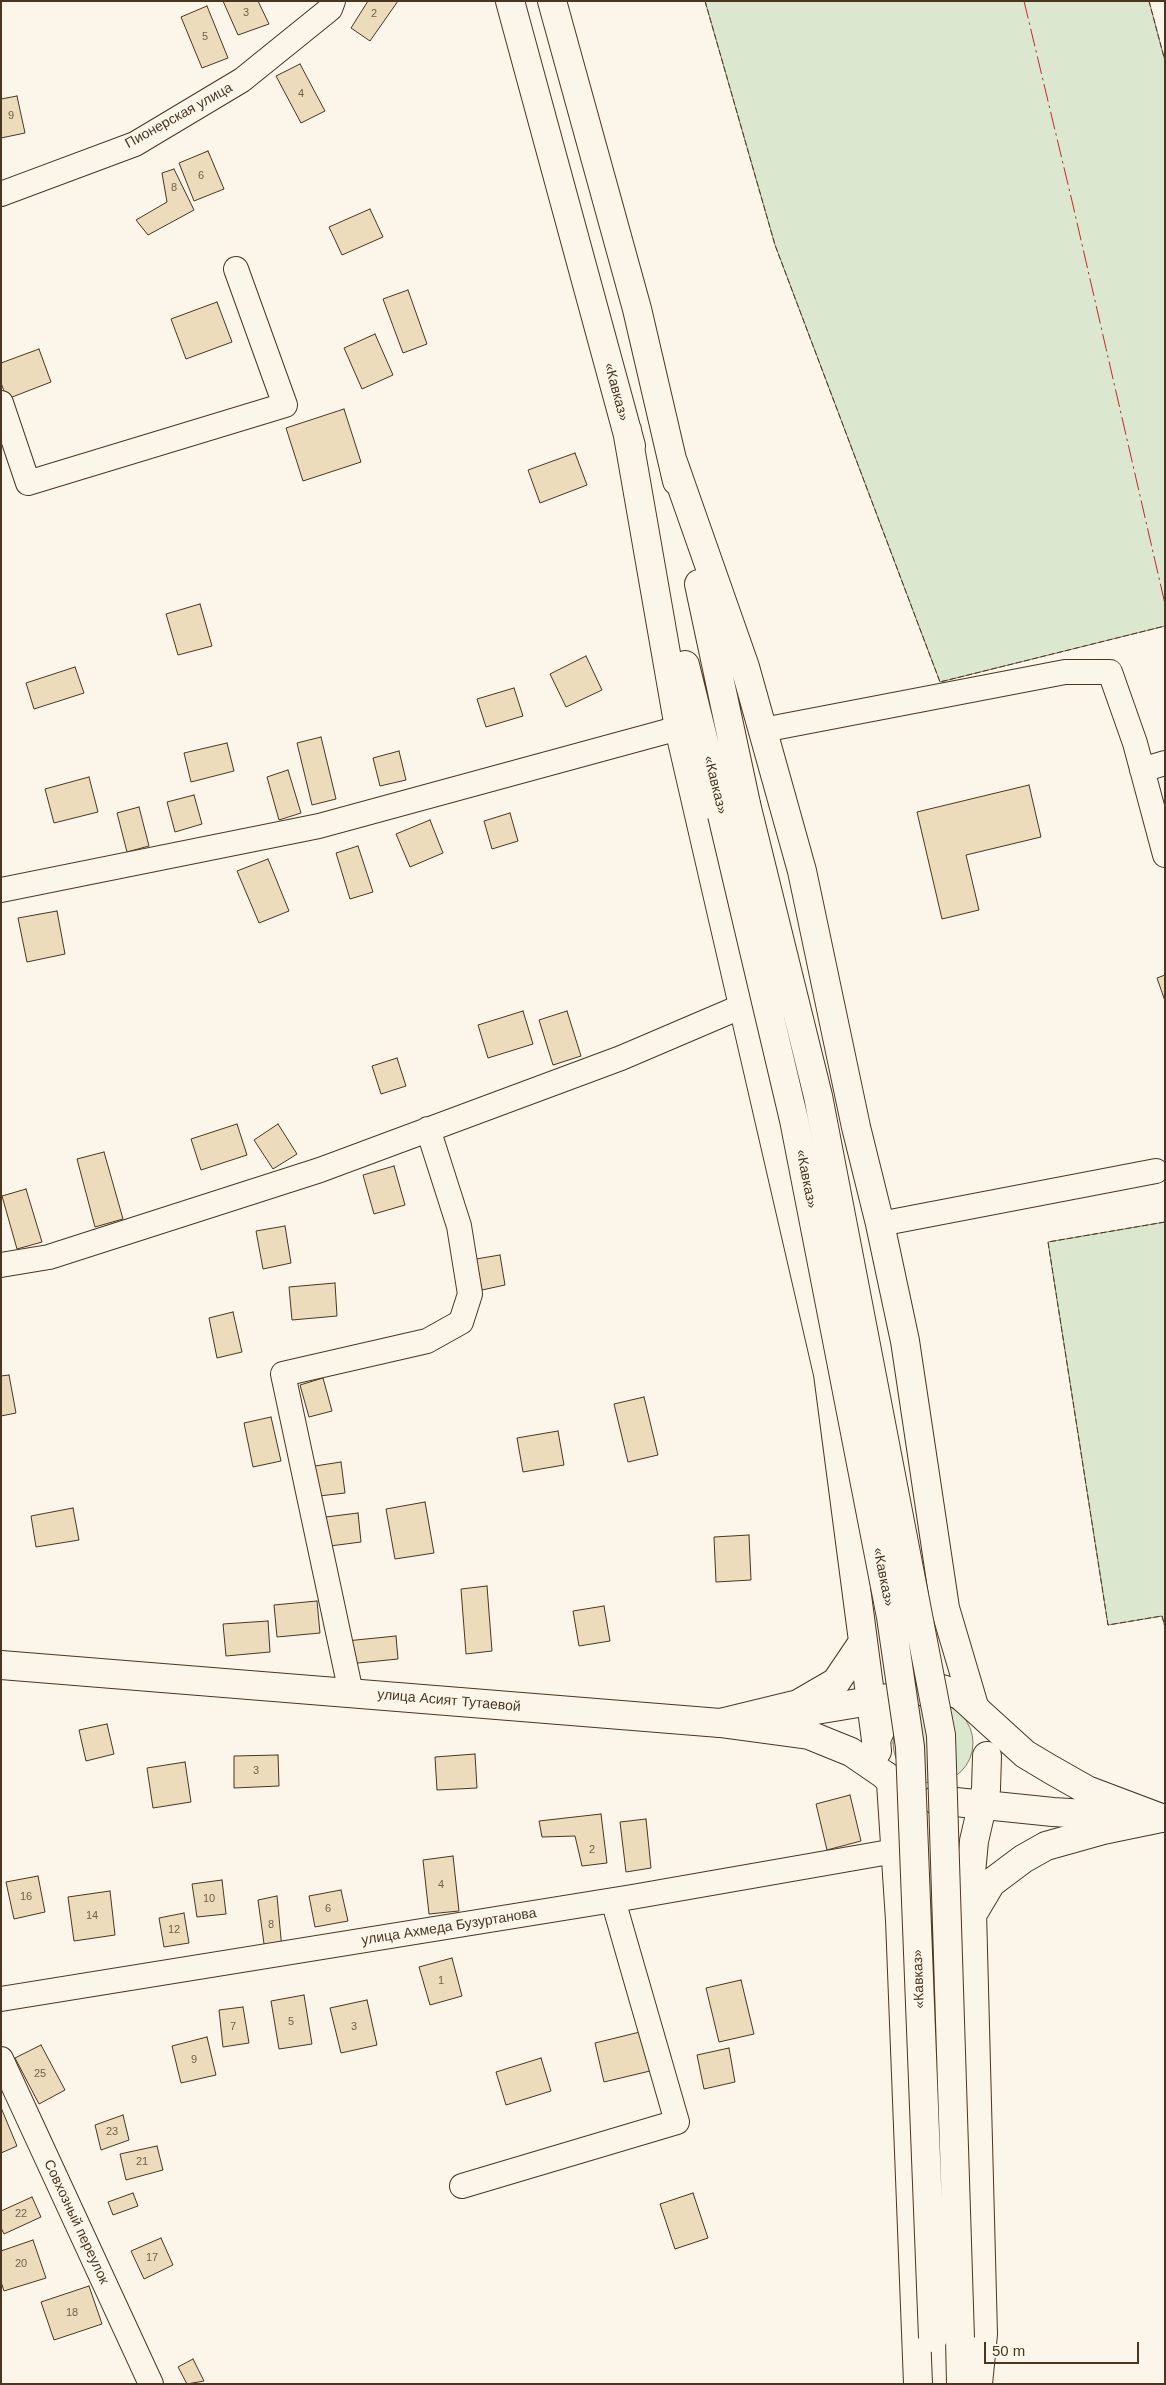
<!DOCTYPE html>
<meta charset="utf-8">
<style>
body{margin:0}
#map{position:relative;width:1166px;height:2385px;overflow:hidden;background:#fbf6e9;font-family:Arial,sans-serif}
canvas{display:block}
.frame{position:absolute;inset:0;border:2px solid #4a3520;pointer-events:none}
.scale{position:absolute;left:984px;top:2342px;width:155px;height:22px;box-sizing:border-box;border:2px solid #4a3520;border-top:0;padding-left:6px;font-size:15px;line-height:18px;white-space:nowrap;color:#4a3520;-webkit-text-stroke:4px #fbf6e9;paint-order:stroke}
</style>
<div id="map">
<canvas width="1166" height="2385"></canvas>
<div class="frame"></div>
<div class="scale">50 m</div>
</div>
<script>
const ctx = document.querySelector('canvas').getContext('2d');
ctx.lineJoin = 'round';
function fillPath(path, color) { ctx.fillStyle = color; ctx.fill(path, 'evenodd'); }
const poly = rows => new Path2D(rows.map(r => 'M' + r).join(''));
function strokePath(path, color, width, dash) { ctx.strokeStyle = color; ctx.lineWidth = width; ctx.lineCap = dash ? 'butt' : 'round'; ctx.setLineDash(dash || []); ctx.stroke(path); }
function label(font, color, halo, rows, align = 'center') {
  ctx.font = font + ' Arial,sans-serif'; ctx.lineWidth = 4; ctx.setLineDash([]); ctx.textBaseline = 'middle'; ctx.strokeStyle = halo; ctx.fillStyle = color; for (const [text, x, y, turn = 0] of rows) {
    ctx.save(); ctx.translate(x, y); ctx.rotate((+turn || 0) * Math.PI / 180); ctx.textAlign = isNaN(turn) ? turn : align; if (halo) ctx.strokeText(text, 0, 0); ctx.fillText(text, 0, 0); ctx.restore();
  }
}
const green = poly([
 [705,1,1149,1,1165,61,1165,626,940,682,775,245,705,1],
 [1165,1222,1165,1627,1162,1616,1108,1625,1048,1242,1165,1222],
 '893 1743a40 40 0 1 1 80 0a40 40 0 1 1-80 0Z'
]);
fillPath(green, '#dce7d0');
strokePath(green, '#887966', 1);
const building = poly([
 [223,1,258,1,269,24,238,35,223,1],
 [368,1,398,1,370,41,351,28,368,1],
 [207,6,228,58,202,68,181,17,207,6],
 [300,64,325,111,301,123,276,76,300,64],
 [17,96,25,133,1,138,1,99,17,96],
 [208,151,224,189,194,201,179,163,208,151],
 [174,169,194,210,148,235,136,220,167,202,162,173,174,169],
 [370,209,383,237,342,255,329,227,370,209],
 [408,290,427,344,403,353,383,299,408,290],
 [217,302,232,342,186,359,171,319,217,302],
 [375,334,393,375,362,389,344,348,375,334],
 [39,349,51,382,7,399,1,383,1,363,39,349],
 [344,409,361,462,303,481,286,428,344,409],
 [575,453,587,485,540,503,528,470,575,453],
 [200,604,212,646,178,655,166,614,200,604],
 [586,656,602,690,566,707,550,674,586,656],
 [75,667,84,693,34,709,26,683,75,667],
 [514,688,523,716,486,727,477,699,514,688],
 [321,737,336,799,312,805,297,743,321,737],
 [227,743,234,771,191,782,184,753,227,743],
 [399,751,406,780,380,786,373,758,399,751],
 [288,770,301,813,279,820,267,777,288,770],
 [89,777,98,812,54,823,45,789,89,777],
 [1029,785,1041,837,966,855,979,910,942,919,917,812,1029,785],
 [194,795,202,824,175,832,167,802,194,795],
 [139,807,149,846,127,852,117,813,139,807],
 [510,813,518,841,492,849,484,821,510,813],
 [430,820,443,853,410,867,396,834,430,820],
 [358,846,373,892,350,899,336,853,358,846],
 [268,859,289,911,259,923,237,871,268,859],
 [57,911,65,954,27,962,18,918,57,911],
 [1165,975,1165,1001,1157,978,1165,975],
 [523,1011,533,1044,488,1058,478,1025,523,1011],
 [567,1011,581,1056,553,1065,539,1020,567,1011],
 [397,1058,406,1086,381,1094,372,1066,397,1058],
 [237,1124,247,1155,201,1170,191,1139,237,1124],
 [278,1124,297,1154,273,1169,254,1140,278,1124],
 [104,1152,123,1219,95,1227,77,1159,104,1152],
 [394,1166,405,1205,374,1214,363,1175,394,1166],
 [26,1189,42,1242,17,1249,2,1196,26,1189],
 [285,1226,291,1263,263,1269,256,1231,285,1226],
 [500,1255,505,1285,482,1290,476,1259,500,1255],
 [335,1283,337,1316,292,1320,289,1287,335,1283],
 [233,1312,242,1352,217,1358,209,1318,233,1312],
 [9,1375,16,1413,1,1416,1,1376,9,1375],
 [323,1378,332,1411,309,1417,300,1385,323,1378],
 [644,1397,658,1455,628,1462,614,1404,644,1397],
 [271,1417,281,1461,253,1467,244,1423,271,1417],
 [558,1431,564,1465,523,1472,517,1438,558,1431],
 [341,1462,345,1493,319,1496,315,1466,341,1462],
 [425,1502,434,1553,395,1559,386,1509,425,1502],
 [73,1508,79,1540,36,1547,31,1516,73,1508],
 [358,1513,361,1542,330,1546,326,1517,358,1513],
 [749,1535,751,1580,716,1582,714,1537,749,1535],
 [487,1586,492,1651,466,1654,461,1589,487,1586],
 [317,1601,320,1633,277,1637,274,1605,317,1601],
 [604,1606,610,1641,579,1646,573,1611,604,1606],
 [268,1621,270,1652,226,1656,223,1624,268,1621],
 [396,1636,398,1659,348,1664,346,1641,396,1636],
 [107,1724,114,1754,86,1761,79,1730,107,1724],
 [475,1754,477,1788,437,1790,435,1757,475,1754],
 [278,1755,279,1786,234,1788,234,1756,278,1755],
 [185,1762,191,1802,153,1808,147,1768,185,1762],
 [850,1795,861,1841,827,1850,816,1804,850,1795],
 [601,1814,607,1863,582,1866,575,1836,542,1837,539,1821,601,1814],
 [646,1819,651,1868,626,1872,620,1822,646,1819],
 [453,1856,459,1911,429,1914,423,1860,453,1856],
 [38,1876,45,1912,14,1919,6,1882,38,1876],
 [222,1880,226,1914,197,1917,192,1884,222,1880],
 [341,1890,348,1921,315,1927,309,1896,341,1890],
 [110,1891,115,1935,74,1941,68,1897,110,1891],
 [277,1896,282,1949,265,1951,258,1900,277,1896],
 [184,1913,189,1943,164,1947,159,1918,184,1913],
 [452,1958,462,1996,430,2005,419,1967,452,1958],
 [741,1980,754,2034,719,2042,706,1988,741,1980],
 [304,1995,312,2044,279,2049,271,2001,304,1995],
 [367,2000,377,2045,341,2053,330,2008,367,2000],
 [243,2007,249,2043,223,2047,219,2010,243,2007],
 [640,2032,650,2071,604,2082,595,2043,640,2032],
 [207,2037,216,2075,181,2083,172,2046,207,2037],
 [41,2045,65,2090,39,2104,15,2058,41,2045],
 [729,2048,735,2082,704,2089,697,2055,729,2048],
 [541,2058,551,2091,506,2105,496,2072,541,2058],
 [2,2110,17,2146,1,2153,1,2111,2,2110],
 [123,2115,129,2140,101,2150,95,2125,123,2115],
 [157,2146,163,2170,126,2180,120,2154,157,2146],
 [133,2193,138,2206,113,2215,108,2202,133,2193],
 [693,2193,708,2238,675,2249,660,2204,693,2193],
 [32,2197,41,2217,4,2234,1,2228,1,2211,32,2197],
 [161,2238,173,2265,144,2279,131,2251,161,2238],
 [33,2240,46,2278,4,2291,1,2282,1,2251,33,2240],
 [89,2286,102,2324,54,2340,41,2302,89,2286],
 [193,2359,204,2381,187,2384,178,2367,193,2359]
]);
fillPath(building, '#ecdcbc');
strokePath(building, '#4a3520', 1);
const minor = poly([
 [1,194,135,144,242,80,330,9,333,1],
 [1,403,28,483,285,405,236,269],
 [763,730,1065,672,1110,672,1135,743,1165,855],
 [1142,770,1165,763],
 [1,890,319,826,679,728],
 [880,1224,1156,1171],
 [1,1265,49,1257,320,1170,621,1058,745,1005],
 [351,1693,283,1374,427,1341,461,1322,470,1294,459,1226,428,1129],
 [1,1999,632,1897,895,1851],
 [1,2059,151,2384],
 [462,2186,677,2122,613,1900]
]);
const major = poly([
 [1,1665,720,1723,809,1735,851,1752,886,1776],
 [774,1717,894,1697],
 [877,1751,876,1740,891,1706,907,1694,924,1689,942,1689,960,1695,1025,1754,1050,1769,1087,1790,1161,1818],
 [936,1800,1053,1812,1136,1817]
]);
const highway = poly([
 [510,1,631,446],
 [552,1,637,309,677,481],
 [627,430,679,728,828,1374,876,1740],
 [673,462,745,667,802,871,856,1127,880,1224,905,1341,945,1608,974,1706],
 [699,584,746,804],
 [685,665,722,815],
 [720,1723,798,1704,836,1682,863,1642],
 [886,1776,891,1783,900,1920,918,2384],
 [972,1915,991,1883,1023,1859,1046,1846,1103,1830,1161,1818],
 [960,2338,961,2384],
 [978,2384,983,2334,971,1873,974,1841,986,1789,987,1756]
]);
strokePath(minor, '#4a3520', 26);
strokePath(major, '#4a3520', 30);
strokePath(highway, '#4a3520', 30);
strokePath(minor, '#fbf6e9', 24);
strokePath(major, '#fbf6e9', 28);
strokePath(highway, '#fbf6e9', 28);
const highwayBridge = poly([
 [746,804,818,1096,941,1735,960,2338],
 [722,815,794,1120,891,1617,910,1747,933,2338]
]);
strokePath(highwayBridge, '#4a3520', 30, []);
strokePath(highwayBridge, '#fbf6e9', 28);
strokePath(poly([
 [705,1,775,245,940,682,1165,626],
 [1149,1,1165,61],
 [1165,1222,1048,1242,1108,1625,1162,1616,1165,1627]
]), '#4a3520', 1, [6, 2.5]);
strokePath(poly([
 [1024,1,1072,201,1165,604]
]), '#c62828', 1, [18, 4, 2.5, 4]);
label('11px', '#725f47', null, [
 ["3",246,13],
 ["2",374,14],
 ["5",205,37],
 ["4",301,94],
 ["9",11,116],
 ["6",201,176],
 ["8",174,188],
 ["3",256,1771],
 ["2",592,1850],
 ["4",441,1885],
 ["16",26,1897],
 ["10",209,1899],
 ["6",328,1909],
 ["14",92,1916],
 ["8",271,1925],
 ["12",174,1930],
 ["1",441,1981],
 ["5",291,2022],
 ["7",233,2027],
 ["3",354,2027],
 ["9",194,2060],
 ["25",40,2074],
 ["23",112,2132],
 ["21",142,2162],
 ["22",21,2214],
 ["17",152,2258],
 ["20",21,2264],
 ["18",72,2313]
]);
label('14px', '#4a3520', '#fbf6e9', [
 ["Пионерская улица",179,116,-29],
 ["«Кавказ»",616,392,75],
 ["«Кавказ»",715,785,76],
 ["«Кавказ»",806,1179,79],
 ["«Кавказ»",883,1577,79],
 ["улица Асият Тутаевой",449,1701,5],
 ["улица Ахмеда Бузуртанова",449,1927,-9],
 ["«Кавказ»",919,1979,-92],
 ["Совхозный переулок",76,2222,65]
]);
</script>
